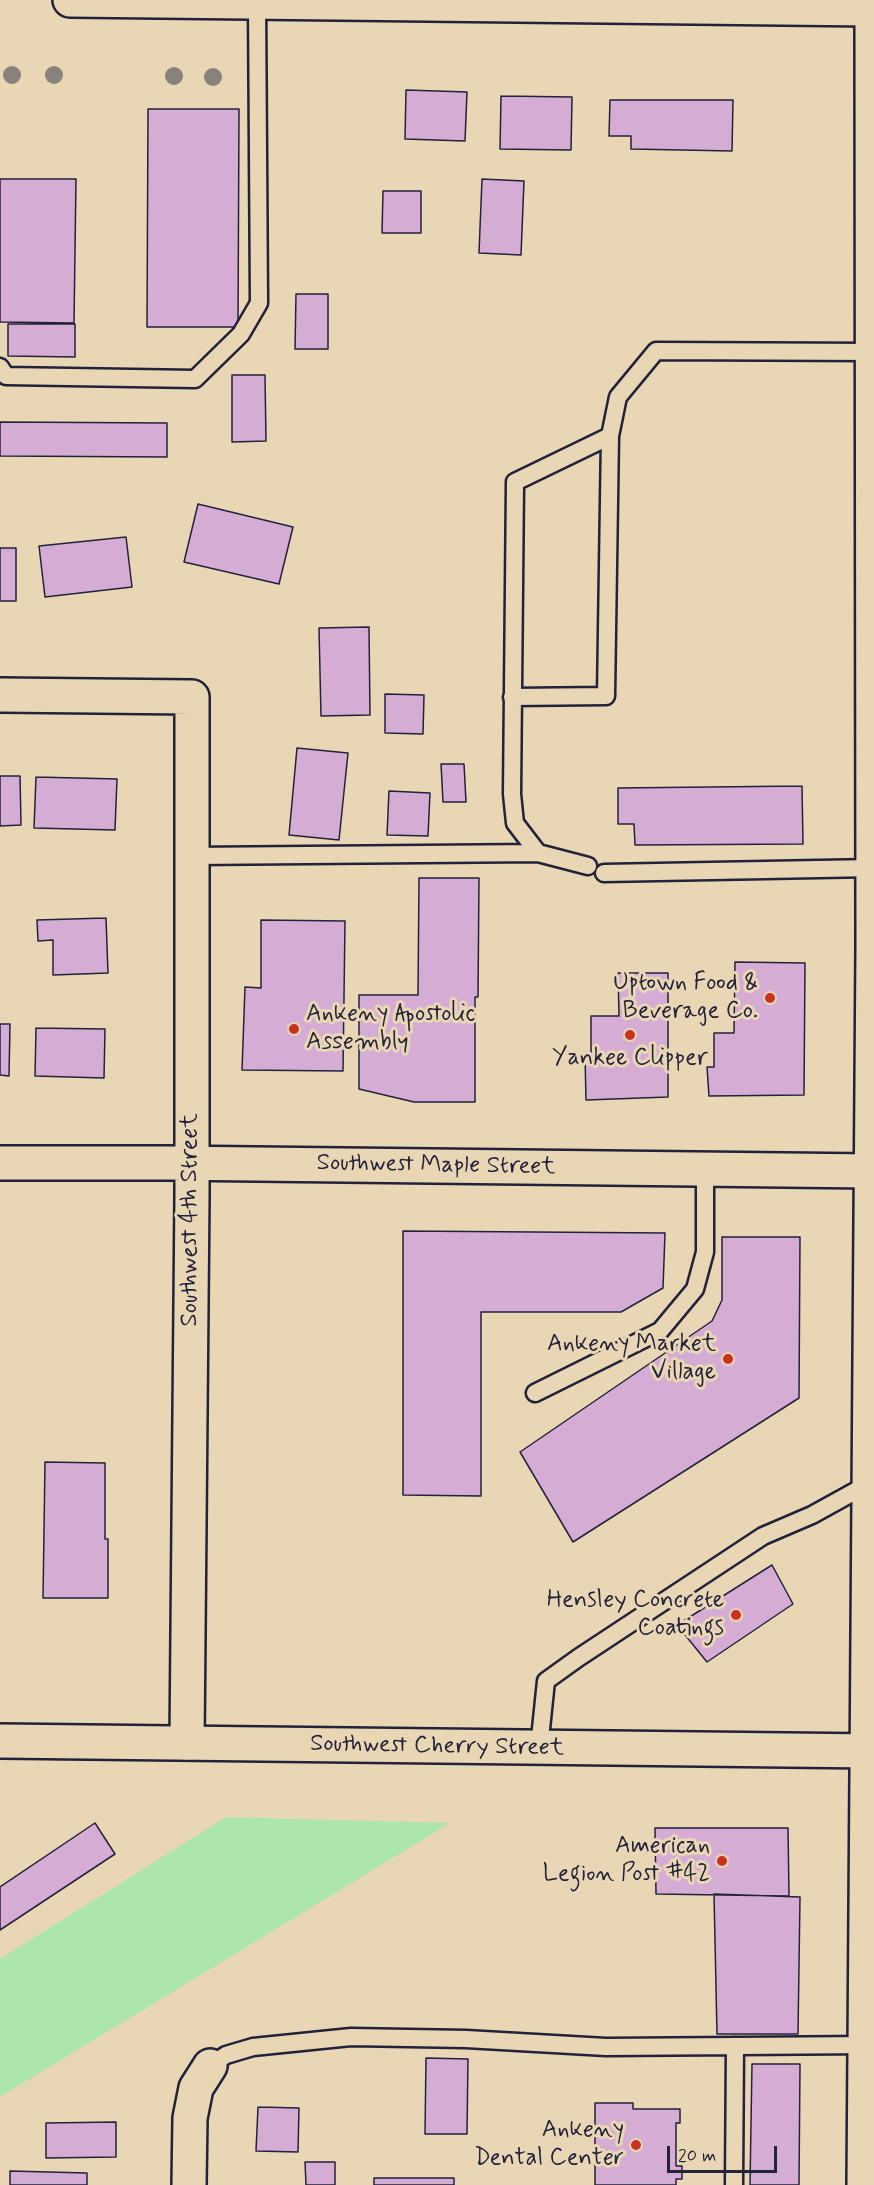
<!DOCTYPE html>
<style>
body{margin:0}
#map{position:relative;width:874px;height:2185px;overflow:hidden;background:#e9d6b4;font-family:Mynerve,sans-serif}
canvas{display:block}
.scale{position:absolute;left:667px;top:2146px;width:110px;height:27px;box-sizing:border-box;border:3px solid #22223b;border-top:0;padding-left:8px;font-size:18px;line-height:21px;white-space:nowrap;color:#22223b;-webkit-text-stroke:4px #e9d6b4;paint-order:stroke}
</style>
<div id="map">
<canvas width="874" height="2185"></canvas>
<div class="scale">20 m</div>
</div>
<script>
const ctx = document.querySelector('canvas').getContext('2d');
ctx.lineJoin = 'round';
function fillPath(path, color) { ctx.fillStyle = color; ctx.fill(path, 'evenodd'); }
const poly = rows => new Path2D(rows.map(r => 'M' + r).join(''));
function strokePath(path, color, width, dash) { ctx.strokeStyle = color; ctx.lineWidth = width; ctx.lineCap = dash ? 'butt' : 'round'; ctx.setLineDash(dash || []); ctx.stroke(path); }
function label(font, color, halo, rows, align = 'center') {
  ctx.font = font + ' Mynerve,sans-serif'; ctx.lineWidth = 6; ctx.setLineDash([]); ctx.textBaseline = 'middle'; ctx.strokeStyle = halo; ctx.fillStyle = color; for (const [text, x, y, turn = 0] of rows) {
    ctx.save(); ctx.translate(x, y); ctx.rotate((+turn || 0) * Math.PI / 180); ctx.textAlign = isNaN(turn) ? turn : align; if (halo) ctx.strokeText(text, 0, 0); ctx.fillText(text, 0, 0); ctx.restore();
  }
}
fillPath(poly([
 [226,1817,450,1823,0,2097,0,1959]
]), '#ace6ab');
const building = poly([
 [406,90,467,92,465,141,405,139,406,90],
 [501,96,572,97,571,150,500,149,501,96],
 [610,100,733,100,732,151,631,149,631,136,609,136,610,100],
 [148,109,239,109,238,327,147,327,148,109],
 [0,179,76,179,74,323,0,322,0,179],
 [482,179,524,181,521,255,479,253,482,179],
 [383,191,421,191,421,233,382,233,383,191],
 [296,294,328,294,328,349,295,349,296,294],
 [8,324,75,324,75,357,8,356,8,324],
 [232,375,265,375,266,441,232,442,232,375],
 [0,422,167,423,167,457,0,456,0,422],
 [198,504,293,527,279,584,184,562,198,504],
 [126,537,132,587,45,597,39,546,126,537],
 [0,548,16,548,16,601,0,601,0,548],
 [369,627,370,715,321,716,319,628,369,627],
 [385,694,424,695,423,734,385,733,385,694],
 [297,748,348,753,339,840,289,835,297,748],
 [441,764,464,764,466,802,443,802,441,764],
 [0,776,20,776,21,825,0,826,0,776],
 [36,777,117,779,115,830,34,828,36,777],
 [802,786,803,844,635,845,634,824,618,824,618,788,802,786],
 [389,791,430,793,428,836,387,835,389,791],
 [419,878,479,878,478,997,475,997,475,1102,414,1102,359,1089,359,995,418,995,419,878],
 [106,918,108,973,53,975,53,940,38,941,37,920,106,918],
 [261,920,345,921,343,1071,242,1070,245,987,261,988,261,920],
 [735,962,805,963,804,1095,709,1096,707,1067,714,1067,714,1033,734,1033,735,962],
 [618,973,668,973,668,1097,586,1100,585,1055,591,1055,591,1016,619,1016,618,973],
 [0,1024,10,1024,9,1076,0,1075,0,1024],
 [36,1028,105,1029,104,1078,35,1076,36,1028],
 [403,1231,665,1233,663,1288,621,1312,481,1312,481,1496,403,1495,403,1231],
 [722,1237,800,1237,799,1398,573,1542,520,1452,712,1321,722,1300,722,1237],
 [45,1462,105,1463,105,1539,108,1539,108,1598,43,1598,45,1462],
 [772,1565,793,1604,707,1662,677,1625,772,1565],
 [95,1823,115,1854,0,1930,0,1887,95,1823],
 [655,1828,788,1828,789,1896,656,1894,655,1828],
 [714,1894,800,1897,798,2034,717,2034,714,1894],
 [426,2058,468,2059,467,2134,425,2134,426,2058],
 [752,2064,800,2064,799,2185,750,2185,752,2064],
 [595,2103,633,2103,633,2109,680,2109,680,2123,676,2123,676,2166,682,2166,682,2179,676,2179,676,2185,595,2185,595,2103],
 [258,2107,299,2108,298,2152,256,2151,258,2107],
 [116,2122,116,2157,46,2158,46,2123,116,2122],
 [305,2162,335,2162,335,2185,306,2185,305,2162],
 [10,2171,87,2173,87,2185,10,2185,10,2171],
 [374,2178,454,2178,454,2185,374,2185,374,2178]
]);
fillPath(building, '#d5add4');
strokePath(building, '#22223b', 1.5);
const service = poly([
 [0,367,6,376,195,379,241,334,259,303,257,2],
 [512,697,606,696,610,436],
 [192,856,538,853],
 [588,866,538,853,515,823,512,794,515,482,610,436,618,397,656,351,874,352],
 [604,873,873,868],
 [535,1393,660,1331,695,1289,705,1252,705,1169],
 [539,1748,546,1681,578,1658,763,1536,812,1515,870,1483],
 [210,2066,226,2055,253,2047,351,2037,466,2039,606,2047,870,2045],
 [734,2185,735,2046]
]);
const minor = poly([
 [70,0,872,9],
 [0,695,192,697,192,1194,187,1743],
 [0,1163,168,1163,872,1171],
 [189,2185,190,2118,196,2088,210,2066]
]);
const tertiary = poly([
 [0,1741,874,1751],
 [864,2185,873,946,872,0]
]);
strokePath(service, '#22223b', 21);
strokePath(minor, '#22223b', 38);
strokePath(tertiary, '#22223b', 38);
strokePath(service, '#e9d6b4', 16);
strokePath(minor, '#e9d6b4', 33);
strokePath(tertiary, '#e9d6b4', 33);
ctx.fillStyle = '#87837b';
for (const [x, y] of [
 [12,75],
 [54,75],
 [174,76],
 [213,77]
]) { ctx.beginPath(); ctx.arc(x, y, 9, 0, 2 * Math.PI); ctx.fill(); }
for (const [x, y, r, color] of [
 [770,998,6,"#c8321e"],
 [294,1029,6,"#c8321e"],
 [630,1035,6,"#c8321e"],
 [728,1359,6,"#c8321e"],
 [736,1615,6,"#c8321e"],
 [722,1861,6,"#c8321e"],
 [636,2145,6,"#c8321e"]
]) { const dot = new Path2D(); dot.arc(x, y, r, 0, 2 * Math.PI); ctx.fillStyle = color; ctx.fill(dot); strokePath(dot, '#e9d6b4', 2); }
label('24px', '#22223b', '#e9d6b4', [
 ["Uptown Food &",758,984],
 ["Beverage Co.",758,1012],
 ["Ankeny Apostolic",306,1015,"left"],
 ["Assembly",306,1043,"left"],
 ["Yankee Clipper",630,1059,"center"],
 ["Ankeny Market",716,1345],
 ["Village",716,1373],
 ["Hensley Concrete",724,1601],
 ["Coatings",724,1629],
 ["American",710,1847],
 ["Legion Post #42",710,1875],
 ["Ankeny",624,2131],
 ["Dental Center",624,2159]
], 'right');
label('24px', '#22223b', '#e9d6b4', [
 ["Southwest Maple Street",436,1166,1],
 ["Southwest 4th Street",191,1220,-90],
 ["Southwest Cherry Street",437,1747,1]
]);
</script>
